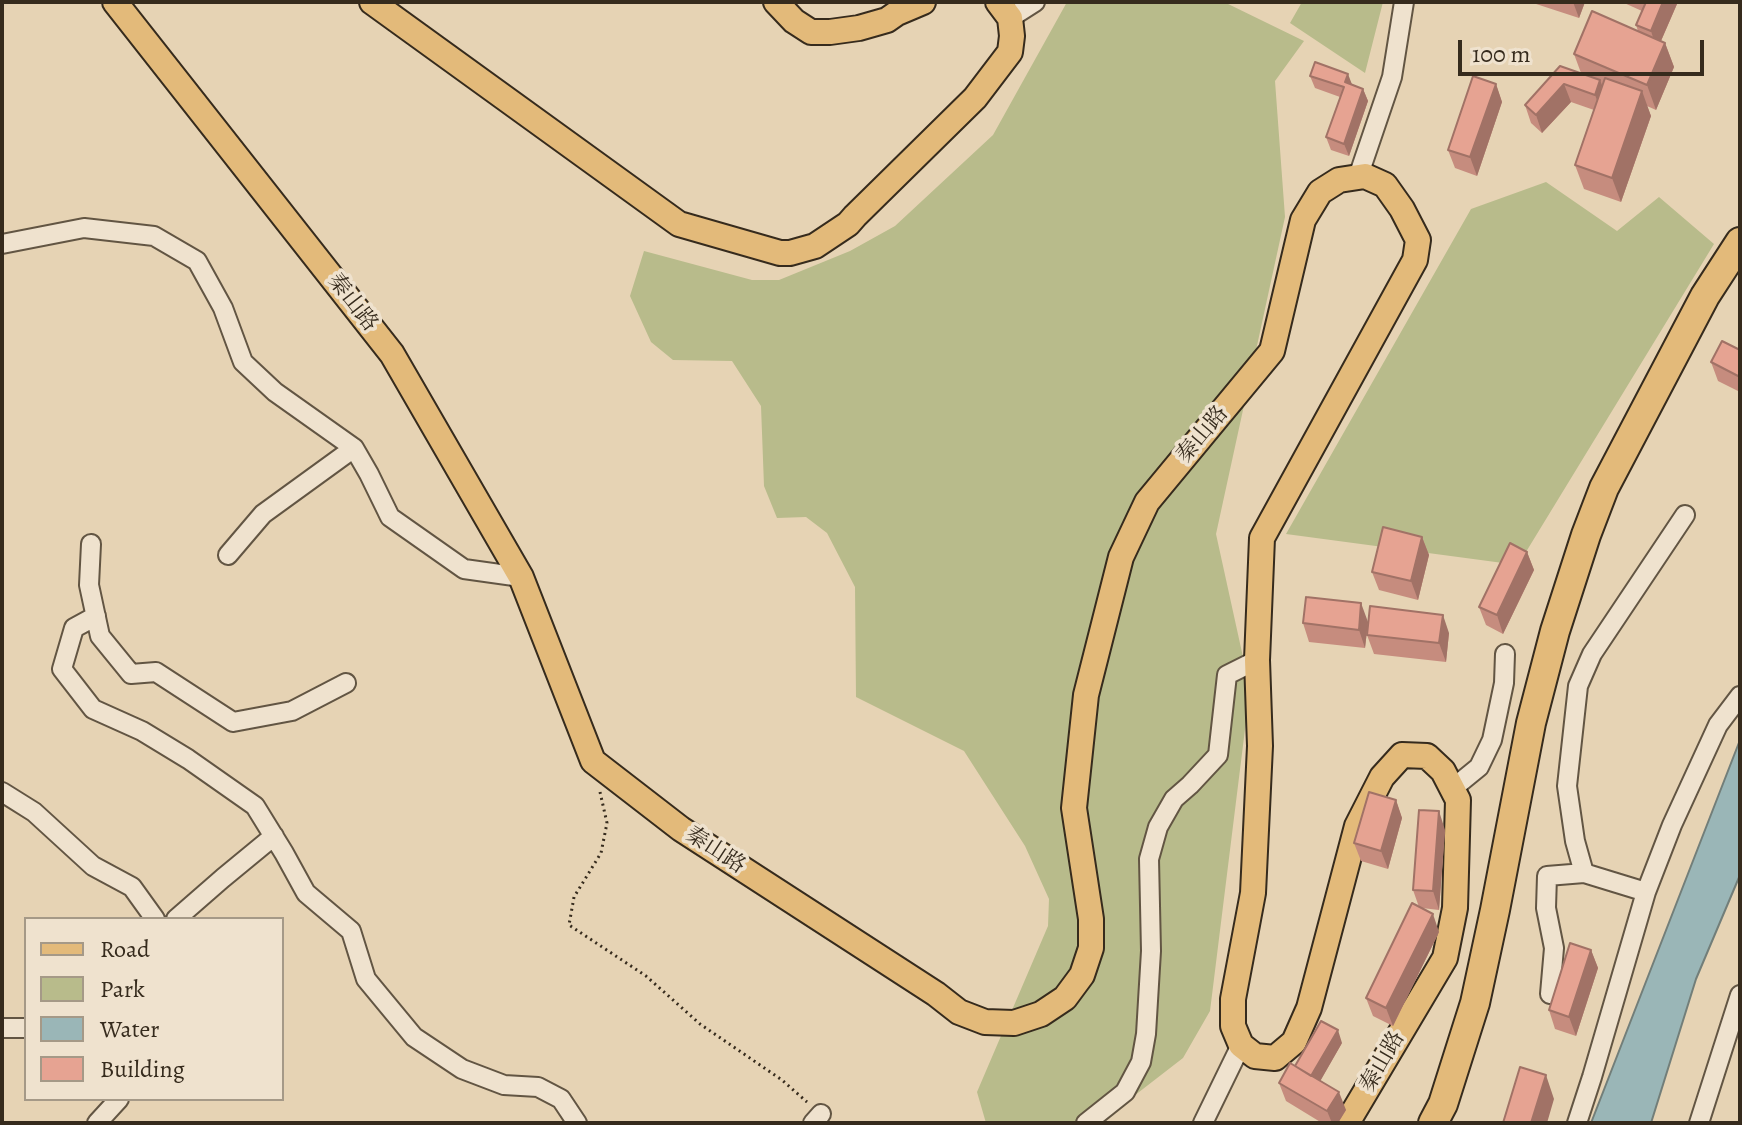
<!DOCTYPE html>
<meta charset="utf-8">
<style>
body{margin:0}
#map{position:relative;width:1742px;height:1125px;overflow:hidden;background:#e6d3b4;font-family:Alegreya,serif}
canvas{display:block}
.frame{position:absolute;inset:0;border:4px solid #362b1d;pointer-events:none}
.legend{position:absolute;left:24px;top:917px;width:260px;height:184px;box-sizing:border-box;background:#efe2ce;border:2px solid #a59987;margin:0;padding:10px 14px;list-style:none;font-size:24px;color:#362b1d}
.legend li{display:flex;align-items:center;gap:16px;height:40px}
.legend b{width:40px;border:2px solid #a59987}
.scale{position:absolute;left:1458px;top:40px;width:246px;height:36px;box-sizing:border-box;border:4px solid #362b1d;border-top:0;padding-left:10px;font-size:24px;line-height:28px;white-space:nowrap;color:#362b1d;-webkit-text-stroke:6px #efe2ce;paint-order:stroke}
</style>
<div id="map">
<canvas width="1742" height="1125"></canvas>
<div class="frame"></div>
<ul class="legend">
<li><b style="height:10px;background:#e3ba7a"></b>Road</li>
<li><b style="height:22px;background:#b8bb8b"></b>Park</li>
<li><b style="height:22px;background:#9ab6b7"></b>Water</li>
<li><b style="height:22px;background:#e6a392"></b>Building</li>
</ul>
<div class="scale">100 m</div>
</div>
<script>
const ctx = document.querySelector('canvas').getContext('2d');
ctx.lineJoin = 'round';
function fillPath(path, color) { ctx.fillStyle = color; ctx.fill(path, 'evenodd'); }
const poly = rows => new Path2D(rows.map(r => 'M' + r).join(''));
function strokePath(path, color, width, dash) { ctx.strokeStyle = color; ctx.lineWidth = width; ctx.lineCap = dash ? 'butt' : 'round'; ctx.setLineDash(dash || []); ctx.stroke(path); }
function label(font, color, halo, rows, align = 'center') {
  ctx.font = font + ' Alegreya,"Noto Serif SC",serif'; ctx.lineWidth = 7; ctx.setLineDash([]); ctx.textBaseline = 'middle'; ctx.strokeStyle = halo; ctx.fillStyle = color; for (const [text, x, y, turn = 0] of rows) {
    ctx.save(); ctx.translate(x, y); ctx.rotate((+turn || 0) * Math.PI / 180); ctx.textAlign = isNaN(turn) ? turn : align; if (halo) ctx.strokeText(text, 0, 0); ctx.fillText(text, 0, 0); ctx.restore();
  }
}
fillPath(poly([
 [1067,2,1224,2,1304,41,1275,81,1285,217,1216,534,1250,689,1210,1011,1183,1058,1099,1123,986,1123,977,1092,1048,926,1049,899,1025,846,964,751,856,697,855,587,827,533,806,517,777,518,764,486,761,406,732,361,673,360,651,342,630,296,644,251,752,280,779,280,850,251,895,226,993,135],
 [1302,2,1383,2,1365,73,1290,23],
 [1546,182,1617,231,1659,197,1714,244,1518,565,1286,534,1471,209]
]), '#b8bb8b');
const water = poly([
 [1740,740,1740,875,1696,979,1651,1123,1591,1123,1740,740]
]);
fillPath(water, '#9ab6b7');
strokePath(water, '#727e79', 2);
const minor = poly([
 [1010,18,1035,2],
 [1358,177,1392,77,1404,2],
 [2,244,84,228,154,236,197,261,223,308,243,362,275,392,354,448,369,474,390,517,464,569,521,577],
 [91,544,89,585,100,636,131,674,156,672,233,722,292,711,346,683],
 [228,555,263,514,354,448],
 [96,616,74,628,62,669,93,709,142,731,188,759,255,806,284,853,306,893,351,931,366,979,414,1037,462,1069,504,1085,538,1087,561,1099,577,1123],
 [1452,789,1479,767,1492,740,1504,683,1505,654],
 [2,792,34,812,93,866,132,887,155,919],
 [1646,892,1584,873,1575,841,1567,786,1578,686,1592,654,1685,515],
 [176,919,223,878,274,836],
 [1550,994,1554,948,1546,908,1547,876,1584,873],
 [2,1028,26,1028],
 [97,1123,119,1099],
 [813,1123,821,1114],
 [1086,1123,1125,1092,1141,1062,1146,1034,1151,951,1149,859,1158,827,1174,799,1190,785,1218,755,1227,675,1257,660],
 [1203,1123,1241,1045],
 [1577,1123,1592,1077,1646,892,1672,825,1718,725,1740,696],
 [1699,1123,1740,995]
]);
const major = poly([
 [115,2,392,354,521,577,593,761,681,829,936,994,959,1012,985,1022,1014,1023,1041,1014,1065,998,1082,975,1091,948,1091,919,1074,808,1086,695,1121,557,1147,502,1272,351,1303,220,1320,192,1339,180,1365,176,1385,185,1402,209,1418,240,1415,260,1262,538,1257,660,1260,746,1253,893,1233,999,1233,1026,1241,1045,1255,1056,1275,1058,1294,1042,1309,1008,1357,826,1382,777,1402,755,1427,756,1443,771,1458,800,1455,908,1445,958,1347,1123],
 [372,2,679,224,780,253,790,253,815,246,848,224,855,216,975,98,1010,52,1012,36,1010,18,998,2],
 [776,2,794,21,811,32,830,32,859,28,887,20,897,13,923,2]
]);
const highway = poly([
 [1433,1123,1443,1104,1475,1003,1495,910,1531,723,1555,631,1586,535,1604,488,1705,296,1740,242]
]);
strokePath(minor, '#625543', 22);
strokePath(major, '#362b1d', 28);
strokePath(highway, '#362b1d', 32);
strokePath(poly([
 [600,792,607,823,601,853,574,897,569,925,646,976,700,1024,782,1080,807,1102]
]), '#362b1d', 3, [2, 4]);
strokePath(minor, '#efe2ce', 18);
strokePath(major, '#e3ba7a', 24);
strokePath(highway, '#e3ba7a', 28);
fillPath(poly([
 [1530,2,1585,2,1579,18],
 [1622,2,1676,2,1677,4,1661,41,1665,43,1674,67,1656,110,1647,106,1651,116,1621,202,1584,189,1575,165,1594,110,1571,102,1542,133,1531,123,1525,105,1581,73,1574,54,1638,31,1636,25,1642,11],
 [1310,76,1352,85,1363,89,1368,101,1349,156,1331,150,1326,137,1340,97,1315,88],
 [1496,84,1502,102,1477,176,1455,168,1448,150],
 [1740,350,1740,392,1718,381,1711,362],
 [1422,537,1429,555,1418,600,1379,590,1372,572],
 [1527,552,1534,570,1503,634,1486,625,1479,607],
 [1368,622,1365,648,1309,642,1303,623],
 [1449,633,1446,662,1374,654,1367,635],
 [1396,800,1402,818,1388,869,1361,861,1354,843],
 [1445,830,1439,910,1422,908,1439,932,1393,1026,1373,1016,1366,998,1419,907,1413,890],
 [1591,950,1598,968,1576,1036,1555,1029,1549,1010],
 [1342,1043,1320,1081,1346,1110,1338,1123,1322,1123,1286,1101,1279,1083,1295,1066]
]), '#c68c7e');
fillPath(poly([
 [1573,2,1585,2,1579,18],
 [1663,2,1676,2,1677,4,1657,50,1651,31],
 [1665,43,1674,67,1656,110,1647,85],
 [1348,74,1353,87,1345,82],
 [1600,80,1607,98,1602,113,1595,95],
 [1496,84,1502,102,1477,176,1470,157],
 [1564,84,1571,102,1542,133,1536,115],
 [1363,89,1368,101,1349,156,1344,144],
 [1642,91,1651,116,1621,202,1612,178],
 [1422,537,1429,555,1418,600,1411,581],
 [1527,552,1534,570,1503,634,1497,615],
 [1361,603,1368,622,1365,648,1359,630],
 [1443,615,1449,633,1446,662,1439,643],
 [1396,800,1402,818,1388,869,1381,851],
 [1439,811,1445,830,1439,910,1433,891],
 [1433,914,1439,932,1393,1026,1386,1008],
 [1591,950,1598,968,1576,1036,1569,1017],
 [1338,1030,1342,1043,1314,1092,1309,1079],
 [1546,1075,1554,1099,1547,1123,1531,1123],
 [1339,1092,1346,1110,1338,1123,1332,1123,1327,1111]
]), '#a17266');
const building = poly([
 [1646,2,1663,2,1651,31,1636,25,1646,2],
 [1592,11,1665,43,1647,85,1574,54,1592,11],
 [1315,62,1348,74,1345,82,1363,89,1344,144,1326,137,1344,87,1310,76,1315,62],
 [1560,66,1600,80,1595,95,1564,84,1536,115,1525,105,1560,66],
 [1473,76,1496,84,1470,157,1448,150,1473,76],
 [1605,78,1642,91,1612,178,1575,165,1605,78],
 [1722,341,1740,350,1740,377,1711,362,1722,341],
 [1383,527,1422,537,1411,581,1372,572,1383,527],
 [1510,543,1527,552,1497,615,1479,607,1510,543],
 [1306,597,1361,603,1359,630,1303,623,1306,597],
 [1370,606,1443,615,1439,643,1367,635,1370,606],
 [1369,792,1396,800,1381,851,1354,843,1369,792],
 [1419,810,1439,811,1433,891,1413,890,1419,810],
 [1412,903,1433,914,1386,1008,1366,998,1412,903],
 [1570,943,1591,950,1569,1017,1549,1010,1570,943],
 [1321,1021,1338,1030,1311,1076,1295,1066,1321,1021],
 [1290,1063,1339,1092,1327,1111,1279,1083,1290,1063],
 [1520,1067,1546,1075,1531,1123,1503,1123,1520,1067]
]);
fillPath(building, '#e6a392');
strokePath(building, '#a17266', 2);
label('22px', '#362b1d', '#efe2ce', [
 ["秦山路",352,303,52],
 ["秦山路",1203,435,-50],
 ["秦山路",715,851,33],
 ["秦山路",1383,1062,-60]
]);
</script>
